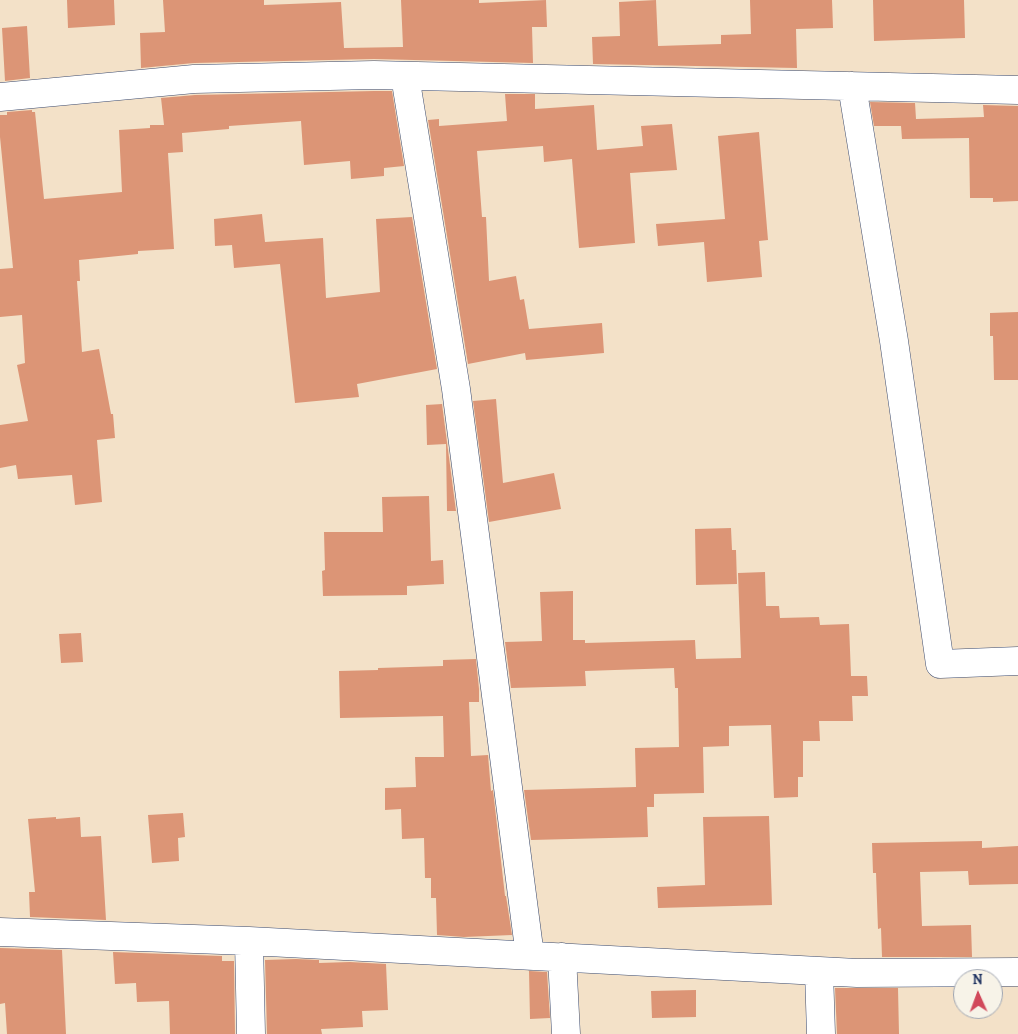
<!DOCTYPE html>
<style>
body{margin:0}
#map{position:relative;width:1018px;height:1034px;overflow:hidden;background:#f3e1c8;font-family:Alegreya,serif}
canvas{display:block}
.north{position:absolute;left:953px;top:969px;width:50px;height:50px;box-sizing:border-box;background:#f7f3e8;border:1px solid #9fa5b1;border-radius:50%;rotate:358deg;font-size:14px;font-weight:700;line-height:20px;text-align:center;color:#1b2f5e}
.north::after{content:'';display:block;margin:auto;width:18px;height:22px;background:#d1495b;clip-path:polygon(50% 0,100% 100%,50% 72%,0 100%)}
</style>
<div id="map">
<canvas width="1018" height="1034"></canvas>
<div class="north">N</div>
</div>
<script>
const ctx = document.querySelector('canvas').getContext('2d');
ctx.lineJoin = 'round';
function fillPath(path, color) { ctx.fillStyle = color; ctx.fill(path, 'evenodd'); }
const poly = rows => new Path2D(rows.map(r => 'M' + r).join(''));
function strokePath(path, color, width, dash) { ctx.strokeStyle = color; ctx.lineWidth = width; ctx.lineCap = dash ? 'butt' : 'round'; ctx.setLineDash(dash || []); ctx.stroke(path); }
fillPath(poly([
 [67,0,114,0,115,25,68,28],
 [163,0,264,0,264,5,341,2,344,48,403,47,401,0,479,0,479,3,546,0,547,27,532,27,533,63,374,59,194,63,141,68,140,33,165,32],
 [656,0,658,46,721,44,721,35,751,34,750,0,832,0,833,28,796,29,797,68,593,64,592,37,620,36,619,2],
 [873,0,964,0,965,38,874,41],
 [27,26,30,78,5,81,2,28],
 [374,91,392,91,404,166,384,168,384,176,351,179,350,161,304,165,301,121,229,126,229,129,182,133,183,152,168,153,174,249,138,251,138,254,79,260,80,281,77,281,82,352,99,349,111,414,113,414,115,438,97,440,102,502,75,505,72,475,18,479,16,465,0,468,0,425,28,421,17,365,25,363,22,315,0,317,0,269,13,268,0,137,0,115,7,115,7,112,32,110,32,112,35,112,44,199,122,192,119,130,150,128,150,125,164,125,161,98,195,95],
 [505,94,535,94,535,109,594,105,597,150,643,146,641,126,672,124,677,170,630,173,635,243,579,248,572,159,544,162,543,146,477,151,482,217,486,217,489,281,516,276,520,300,524,299,529,329,602,323,604,353,526,360,525,353,468,364,428,120,439,119,439,126,507,121],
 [870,102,915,103,916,119,984,117,983,105,1018,106,1018,201,993,202,993,198,970,198,969,138,902,139,901,126,874,126],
 [759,132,768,240,759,241,762,277,707,282,704,242,658,246,656,224,725,219,718,136],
 [262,214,265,242,323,238,326,298,380,292,376,219,412,217,437,369,357,384,359,397,295,403,280,264,234,268,232,245,215,246,214,219],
 [1018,312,1018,380,994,380,993,336,990,336,990,313],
 [496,399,503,483,554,473,561,509,489,522,473,401],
 [442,404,456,511,447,511,446,444,427,445,426,405],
 [429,496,431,561,443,560,444,584,407,586,407,595,323,596,322,571,325,570,324,532,383,532,382,497],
 [731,528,732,550,736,550,737,584,696,585,695,529],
 [765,572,766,606,779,606,780,618,819,617,820,625,849,624,851,676,867,676,868,696,852,696,853,721,819,721,820,741,803,741,803,777,798,777,798,797,774,798,771,725,729,726,729,746,703,747,704,793,654,794,654,807,647,807,648,837,531,840,524,790,636,787,635,748,679,747,678,688,675,688,674,668,585,671,586,686,511,688,505,642,542,641,540,592,573,591,573,640,585,640,585,643,695,640,696,659,741,658,738,573],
 [81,633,83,662,61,663,59,634],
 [476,659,479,689,479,702,469,702,471,756,488,755,491,791,493,790,505,896,506,896,512,935,464,937,437,935,436,898,431,898,431,878,425,878,424,838,402,839,401,809,385,810,385,788,416,787,415,757,444,757,443,716,340,718,339,671,378,670,378,668,443,666,443,660],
 [183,813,185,837,178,838,179,861,152,863,148,815],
 [769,816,772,905,658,908,657,887,705,885,703,817],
 [56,817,56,819,80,817,81,837,101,836,106,920,30,917,29,892,35,892,28,819],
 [982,841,982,848,1018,846,1018,884,969,885,968,871,920,872,922,926,971,925,972,957,882,957,881,928,878,929,876,873,873,873,872,843],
 [0,948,62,950,66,1034,7,1034,5,1003,0,1004],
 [113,952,222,956,222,961,234,961,235,1034,170,1034,169,1001,137,1002,136,983,115,984],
 [296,959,319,960,319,963,350,962,386,964,388,1010,362,1011,363,1027,321,1029,322,1034,267,1034,265,960],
 [529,971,547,972,550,1018,530,1019],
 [835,988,898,988,899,1034,837,1034],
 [696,990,696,1017,652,1018,651,991]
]), '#dc9576');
const minor = poly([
 [405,76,456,389,530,956],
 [852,86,894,341,940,664,1018,661],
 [0,97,194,79,374,75,1018,90],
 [0,932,249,941,857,973,1018,972],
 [249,941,251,1034],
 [562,957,566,1034],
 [819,971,821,1034]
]);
strokePath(minor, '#3b4a6e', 29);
strokePath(minor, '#fff', 28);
</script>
